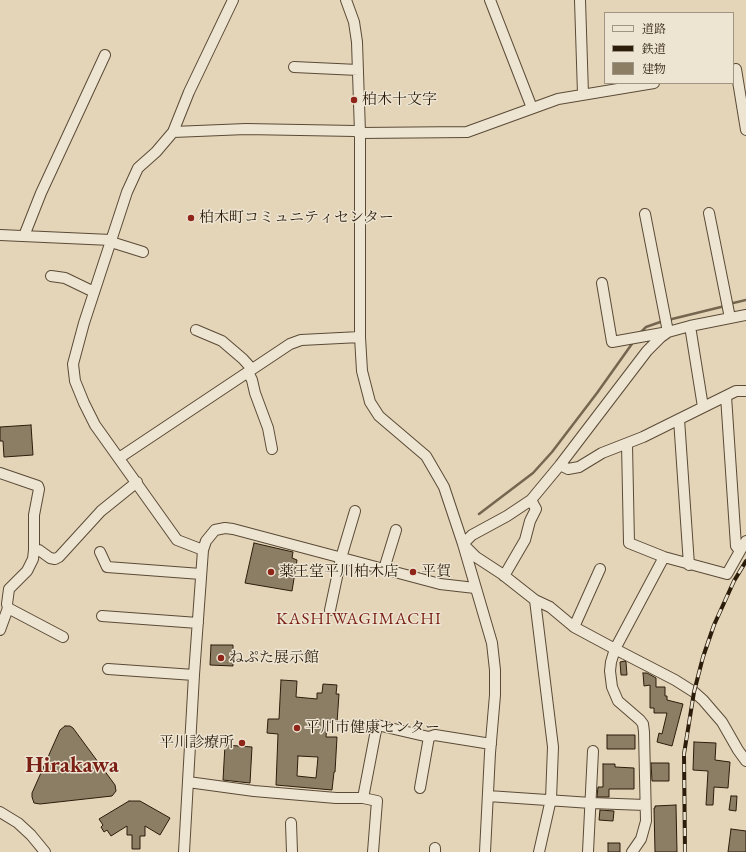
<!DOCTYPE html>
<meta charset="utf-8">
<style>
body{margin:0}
#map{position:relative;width:746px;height:852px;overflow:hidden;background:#e4d5b9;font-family:"EB Garamond","Noto Serif JP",serif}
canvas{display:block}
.legend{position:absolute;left:604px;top:12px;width:130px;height:72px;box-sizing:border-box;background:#ede4d2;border:1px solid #a09482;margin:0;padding:5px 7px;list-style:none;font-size:12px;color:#2c1d0b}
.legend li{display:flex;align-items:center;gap:8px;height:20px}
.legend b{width:20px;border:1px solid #a09482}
</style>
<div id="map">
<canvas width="746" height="852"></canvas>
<ul class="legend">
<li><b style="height:5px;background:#ede4d2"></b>道路</li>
<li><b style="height:5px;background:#2c1d0b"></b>鉄道</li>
<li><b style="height:11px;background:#8c7d65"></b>建物</li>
</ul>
</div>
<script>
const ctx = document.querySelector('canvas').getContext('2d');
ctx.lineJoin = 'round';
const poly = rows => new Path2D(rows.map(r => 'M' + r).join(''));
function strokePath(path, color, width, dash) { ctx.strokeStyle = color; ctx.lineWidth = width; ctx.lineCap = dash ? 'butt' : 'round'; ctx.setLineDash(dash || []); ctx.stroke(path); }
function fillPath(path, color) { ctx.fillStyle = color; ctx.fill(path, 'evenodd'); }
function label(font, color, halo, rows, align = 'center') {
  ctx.font = font + ' "EB Garamond","Noto Serif JP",serif'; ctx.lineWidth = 3; ctx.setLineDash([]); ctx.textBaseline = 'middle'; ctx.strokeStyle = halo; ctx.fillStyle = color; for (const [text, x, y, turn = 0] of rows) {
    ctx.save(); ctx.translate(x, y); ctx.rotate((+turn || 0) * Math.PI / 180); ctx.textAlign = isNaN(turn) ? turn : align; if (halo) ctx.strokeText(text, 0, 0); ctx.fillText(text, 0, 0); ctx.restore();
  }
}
strokePath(poly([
 [729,304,746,300],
 [668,320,725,306],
 [640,333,646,327,663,321],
 [479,514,533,473,552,452,597,393,634,341]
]), '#756650', 2.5);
const building = poly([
 [31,425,33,455,4,457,3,441,0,441,0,427,31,425],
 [254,543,293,552,292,558,297,560,292,591,245,583,254,543],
 [211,645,233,645,233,666,210,665,211,645],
 [625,661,626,662,627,675,621,675,620,662,625,661],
 [643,673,647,673,656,678,656,687,665,687,665,696,667,696,667,700,683,704,672,746,657,742,659,733,662,734,667,713,654,713,654,708,650,708,650,685,644,686,643,673],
 [281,680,297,681,296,697,317,699,317,693,322,693,323,684,337,685,336,694,339,694,337,723,327,722,326,737,337,737,335,772,334,772,332,790,276,785,278,734,267,733,268,719,279,719,281,680],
 [298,756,318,757,316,778,297,776,298,756],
 [65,726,70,726,73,728,115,785,116,791,112,796,40,804,34,803,32,797,32,793,60,730,65,726],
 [607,735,635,735,635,749,607,749,607,735],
 [694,742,716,743,715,760,730,762,728,788,714,787,713,805,706,805,708,771,693,770,694,742],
 [225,745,252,747,250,783,223,780,225,745],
 [651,763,669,763,669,781,652,781,651,763],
 [603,764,615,764,615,767,634,768,634,789,609,789,609,797,597,797,598,787,603,787,603,764],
 [731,796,737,796,736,811,729,810,731,796],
 [129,801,140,801,170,818,160,835,145,826,145,836,140,836,140,849,132,849,132,835,127,835,127,826,111,836,107,830,104,832,101,827,103,825,99,819,129,801],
 [676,805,677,852,655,852,654,808,655,808,655,806,676,805],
 [600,810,614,811,613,821,599,820,600,810],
 [731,829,746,831,746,852,728,852,731,829],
 [608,843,620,843,620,852,608,852,608,843]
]);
fillPath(building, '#8c7d65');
strokePath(building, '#2c1d0b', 1);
const minor = poly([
 [346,0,354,22,357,42,360,133,360,337,362,371,370,402,379,416,426,456,444,487,463,544,492,643,495,670,495,695,490,753,485,852],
 [490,0,532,108],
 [580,0,583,94],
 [294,67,358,70],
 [736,69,746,130],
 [173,132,246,129,355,131,360,133,467,132,558,99,654,83],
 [709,213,730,318],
 [0,235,111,240],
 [24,236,41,193,105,55],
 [111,242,143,252],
 [51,276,65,278,94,292],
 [602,283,612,342,668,332,645,214],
 [746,315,690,326,668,332,661,337,647,351,560,465,531,500,507,516,472,535,463,544,476,557,502,574,535,600,550,607,574,627,615,649,675,680,694,692,703,700,722,722,738,750,746,761],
 [690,326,703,407],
 [196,330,222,341,243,359,252,369],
 [248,372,252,380,255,393,268,428,272,449],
 [679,419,689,565],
 [627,444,629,543,664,557,727,574,740,551,736,546,726,396],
 [119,458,290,344,301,340,360,337],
 [560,465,568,469,579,467,602,453,643,437,736,391,746,391],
 [0,473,38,486,39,489,34,515,34,550],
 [203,550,177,540,95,425,84,403,75,381,73,364,84,323,127,192,138,168,156,152,173,132,189,92,233,0],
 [740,551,746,541],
 [100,552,107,567,201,574],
 [384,569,396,530],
 [504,576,525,540,530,521,536,509,531,500],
 [535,600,553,747,551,799,539,852],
 [8,608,7,604,9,589,27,571,33,559,34,550,39,550,50,558,55,559,59,557,101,511,137,482],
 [330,610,341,558,355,511],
 [102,616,198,623],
 [574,627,600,569],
 [0,630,8,608,63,637],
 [108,669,194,675],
 [188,782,254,791,336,798,363,798,377,725,429,737,435,735,491,744],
 [420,788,429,737],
 [488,796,591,803,645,805],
 [363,798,377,801,373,852],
 [0,812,18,823,31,835,45,852],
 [291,823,292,852],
 [184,852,194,675,203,550,206,541,215,530,225,528,233,529,440,584,475,588],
 [435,852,435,848],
 [588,852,593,751],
 [632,852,641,839,646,821,644,732,643,724,640,720,618,701,612,687,610,671,611,662,615,649,664,557]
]);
strokePath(minor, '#5a4b36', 12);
strokePath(minor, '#ede4d2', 10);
const rail = poly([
 [685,852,684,754,694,692,703,657,714,625,734,581,746,561]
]);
strokePath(rail, '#2c1d0b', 4);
strokePath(rail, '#ede4d2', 2.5, [8]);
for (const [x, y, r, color] of [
 [354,100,4,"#8f2418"],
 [191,218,4,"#8f2418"],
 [271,572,4,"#8f2418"],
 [413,572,4,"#8f2418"],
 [221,658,4,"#8f2418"],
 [297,728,4,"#8f2418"],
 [242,743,4,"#8f2418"]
]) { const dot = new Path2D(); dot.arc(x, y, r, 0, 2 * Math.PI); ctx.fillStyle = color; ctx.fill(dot); strokePath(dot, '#ede4d2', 1.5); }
label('15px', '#2c1d0b', '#ede4d2', [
 ["柏木十文字",362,100],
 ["柏木町コミュニティセンター",199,218],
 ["薬王堂平川柏木店",279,572],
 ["平賀",421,572],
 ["ねぷた展示館",229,658],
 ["平川市健康センター",305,728],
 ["平川診療所",234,743,"right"]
], 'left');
ctx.letterSpacing = '1px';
label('17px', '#7a1f14', '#ede4d2', [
 ["KASHIWAGIMACHI",359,619]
]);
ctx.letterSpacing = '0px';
label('bold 23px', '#7a1f14', '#ede4d2', [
 ["Hirakawa",72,766]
]);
</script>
